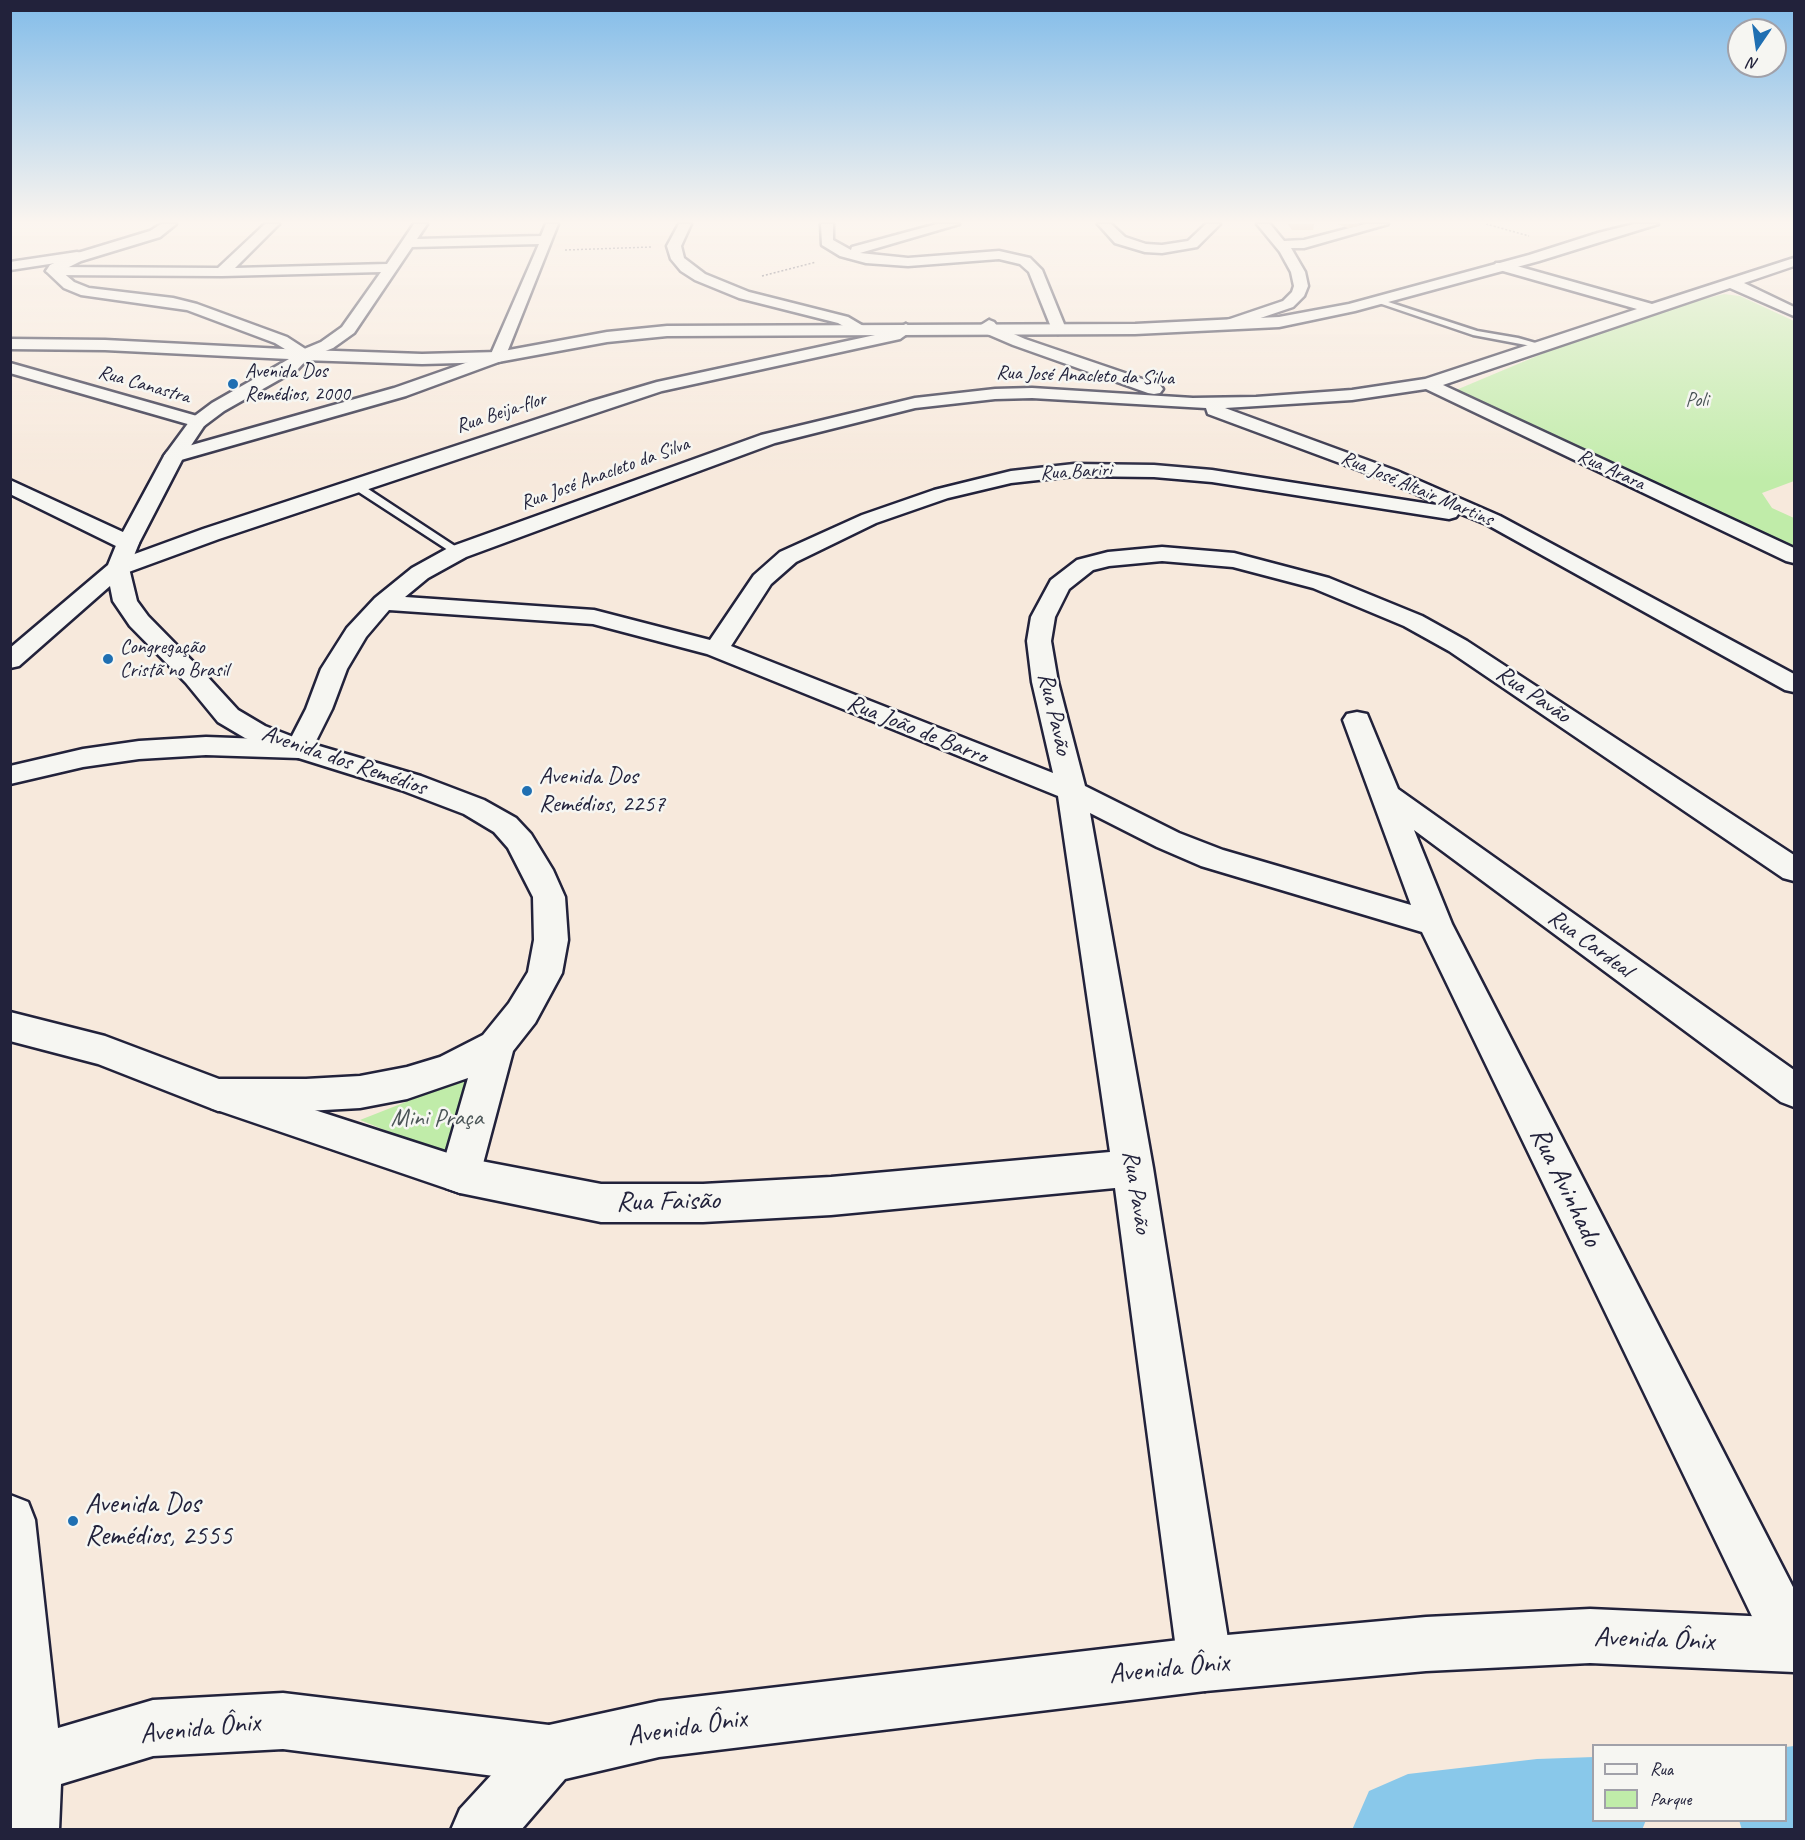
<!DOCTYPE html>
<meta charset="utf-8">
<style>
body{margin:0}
#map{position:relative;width:1805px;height:1840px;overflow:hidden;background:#f7e9dc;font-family:Caveat,sans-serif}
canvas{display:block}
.frame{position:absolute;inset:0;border:12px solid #22223b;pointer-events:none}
.legend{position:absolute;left:1592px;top:1744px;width:195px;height:78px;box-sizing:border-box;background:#f6f6f2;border:2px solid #a1a1a9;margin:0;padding:8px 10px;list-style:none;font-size:18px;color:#22223b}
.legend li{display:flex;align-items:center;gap:12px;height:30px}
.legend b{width:30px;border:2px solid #a1a1a9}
.north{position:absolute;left:1727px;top:18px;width:60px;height:60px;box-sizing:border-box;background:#f6f6f2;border:2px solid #a1a1a9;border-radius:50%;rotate:193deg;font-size:16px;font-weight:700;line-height:24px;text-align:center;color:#22223b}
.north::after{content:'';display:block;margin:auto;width:21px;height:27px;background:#1f6fb2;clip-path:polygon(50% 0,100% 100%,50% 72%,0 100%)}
</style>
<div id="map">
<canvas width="1805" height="1840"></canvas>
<div class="frame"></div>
<ul class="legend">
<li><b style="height:8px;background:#f6f6f2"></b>Rua</li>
<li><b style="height:16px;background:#c0eca9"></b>Parque</li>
</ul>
<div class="north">N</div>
</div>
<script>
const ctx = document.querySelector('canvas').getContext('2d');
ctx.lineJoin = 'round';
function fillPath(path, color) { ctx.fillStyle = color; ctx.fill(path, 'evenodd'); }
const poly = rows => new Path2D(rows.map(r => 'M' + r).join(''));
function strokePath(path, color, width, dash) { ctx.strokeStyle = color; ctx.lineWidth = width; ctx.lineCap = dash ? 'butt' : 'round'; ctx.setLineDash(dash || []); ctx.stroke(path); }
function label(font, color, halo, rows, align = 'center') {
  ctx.font = font + ' Caveat,sans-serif'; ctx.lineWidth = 5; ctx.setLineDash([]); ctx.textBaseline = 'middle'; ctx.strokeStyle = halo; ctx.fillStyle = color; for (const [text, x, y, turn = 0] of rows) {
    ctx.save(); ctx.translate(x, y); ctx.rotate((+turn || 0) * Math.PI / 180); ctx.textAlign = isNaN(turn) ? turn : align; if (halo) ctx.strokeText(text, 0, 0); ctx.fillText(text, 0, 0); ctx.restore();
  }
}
fillPath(poly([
 [1724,294,1740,296,1794,321,1794,481,1762,493,1772,508,1794,518,1794,552,1680,502,1456,390,1625,319],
 [482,1072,455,1153,412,1141,360,1120]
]), '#c0eca9');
fillPath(poly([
 [1794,1746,1794,1830,1742,1830,1739,1820,1786,1820,1786,1747,1794,1746],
 [1594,1757,1594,1820,1646,1820,1642,1830,1352,1830,1369,1791,1408,1774,1537,1759,1594,1757]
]), '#89c8ea');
const service = poly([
 [1376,298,1477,331,1518,338,1546,346,1542,348,1473,335,1376,302,1376,298],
 [355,482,359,483,464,552,462,554,454,554,351,487,351,483,355,482]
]);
const minor = poly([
 [265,224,279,224,235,268,387,264,414,224,427,224,417,239,541,236,546,224,558,224,504,360,406,396,181,460,167,460,164,456,167,452,394,388,491,354,539,244,412,247,354,333,333,348,303,360,295,355,297,352,321,342,342,327,381,272,222,276,53,275,46,271,53,267,218,268,265,224],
 [679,224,691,224,681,246,684,258,705,274,749,292,848,317,870,330,868,333,856,333,838,323,739,298,695,280,681,271,671,259,667,246,679,224],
 [821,224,833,224,833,240,851,250,852,247,937,224,959,224,860,253,908,258,999,251,1030,258,1042,270,1066,329,1058,334,1053,332,1029,272,1020,264,999,259,908,266,866,263,840,256,822,245,821,224],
 [1098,224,1111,224,1125,237,1146,244,1162,245,1188,241,1206,224,1220,224,1197,247,1162,253,1145,252,1115,243,1098,224],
 [1257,224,1270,224,1284,241,1304,240,1365,224,1388,224,1304,248,1291,248,1305,272,1308,286,1304,296,1293,307,1234,327,1224,327,1221,324,1224,321,1283,301,1292,292,1294,286,1291,272,1280,252,1257,224],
 [77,252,82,253,84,256,82,259,10,270,10,262,77,252],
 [1794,258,1794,266,1744,283,1794,307,1794,316,1730,288,1443,385,1794,548,1794,563,1786,561,1426,389,1352,400,1225,408,1397,471,1500,516,1794,674,1794,692,1785,690,1486,524,1459,513,1456,517,1449,519,1212,482,1154,477,1074,476,1011,483,948,498,876,523,796,562,771,584,731,646,1053,773,1032,682,1027,641,1031,617,1051,580,1077,560,1108,552,1162,547,1234,553,1329,578,1422,616,1467,641,1794,855,1794,881,1783,878,1449,651,1404,626,1313,588,1233,567,1162,561,1109,566,1093,570,1069,589,1055,617,1051,641,1058,682,1085,786,1179,833,1223,850,1411,905,1343,720,1347,714,1357,712,1367,714,1398,789,1794,1070,1794,1107,1781,1102,1414,830,1452,924,1794,1589,1794,1672,1775,1664,1422,932,1201,866,1157,847,1090,813,1153,1168,1232,1664,1224,1683,1205,1691,1186,1683,1178,1664,1115,1188,831,1215,703,1222,601,1222,460,1193,211,1108,206,1097,211,1086,225,1081,460,1157,601,1184,703,1184,831,1177,1110,1152,1058,796,707,654,593,624,389,610,366,637,347,669,332,709,309,755,299,758,206,755,139,759,83,767,10,784,10,766,83,749,139,741,206,737,290,740,306,709,321,669,347,628,375,598,412,568,450,547,761,435,915,398,995,389,1032,388,1193,398,1256,397,1352,390,1425,379,1637,309,1496,269,1494,266,1496,263,1506,263,1652,304,1794,258],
 [1032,398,1206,408,1208,414,1383,479,1443,506,1212,470,1154,465,1074,464,1011,471,934,490,862,515,780,552,754,575,710,640,594,610,405,597,428,578,466,557,775,443,915,408,995,399,1032,398],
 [989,320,994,322,998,327,1025,339,1160,385,1163,389,1160,393,1154,394,1148,393,1013,345,985,333,981,325,989,320],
 [906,324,914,329,900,339,662,391,219,539,126,573,118,575,110,573,107,568,110,563,203,529,589,402,657,382,889,332,906,324],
 [10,363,204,418,207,422,204,426,198,427,10,373,10,363],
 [10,480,136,538,139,543,136,548,128,550,120,548,10,494,10,480]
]);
const tertiary = poly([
 [10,339,105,340,303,350,311,355,298,369,224,411,204,426,184,456,139,543,129,568,137,601,148,616,204,673,238,710,265,726,309,743,421,776,484,800,516,818,531,834,553,870,565,897,568,940,562,973,535,1023,513,1051,480,1175,474,1188,460,1193,446,1188,440,1175,468,1078,407,1099,360,1108,306,1111,218,1111,98,1064,10,1041,10,1012,105,1036,219,1079,306,1079,360,1076,407,1067,440,1057,483,1035,509,1003,528,972,534,940,533,897,508,848,494,832,464,814,401,790,289,755,245,738,218,722,186,683,130,626,113,601,110,586,19,666,10,668,10,648,108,565,117,543,164,456,192,418,212,403,289,359,105,350,10,349,10,339],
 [10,1495,28,1502,35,1520,58,1728,153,1700,283,1693,549,1725,569,1734,578,1754,569,1774,549,1783,283,1749,153,1756,61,1784,59,1830,10,1830,10,1495]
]);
const secondary = poly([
 [161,224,176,224,160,237,81,261,61,271,74,282,89,288,173,298,197,304,287,337,307,350,422,354,498,352,607,332,667,326,1135,324,1279,317,1349,304,1529,255,1598,233,1634,224,1658,224,1539,261,1355,311,1279,327,1135,334,667,336,607,342,498,362,422,364,303,360,275,343,187,310,81,295,64,288,46,271,50,265,71,255,150,231,161,224],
 [1590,1609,1794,1618,1794,1672,1590,1663,1426,1671,1205,1691,659,1757,565,1779,521,1830,451,1830,460,1809,529,1734,549,1725,659,1701,1205,1637,1426,1617,1590,1609]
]);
strokePath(service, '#22223b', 5);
strokePath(minor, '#22223b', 5);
strokePath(tertiary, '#22223b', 5);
strokePath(secondary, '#22223b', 5);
strokePath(poly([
 [1486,224,1529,236],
 [565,250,651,247],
 [762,276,816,262]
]), '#22223b', 1.5, [2, 2]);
fillPath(service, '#f6f6f2');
fillPath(minor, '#f6f6f2');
fillPath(tertiary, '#f6f6f2');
fillPath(secondary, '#f6f6f2');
fillPath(poly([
 [1288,224,1314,224,1313,230,1292,230],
 [1338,224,1359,224,1358,226,1348,228]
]), '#d6ae90');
fillPath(poly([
 [1349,224,1359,224,1358,226,1348,228]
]), '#ae8d76');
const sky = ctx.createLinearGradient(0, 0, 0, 482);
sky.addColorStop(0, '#82bce9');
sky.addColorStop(0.46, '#fbf5ef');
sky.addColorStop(1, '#fbf5ef00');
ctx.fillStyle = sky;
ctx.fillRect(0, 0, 1805, 482);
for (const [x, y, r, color] of [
 [233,384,6,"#1f6fb2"],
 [108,659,6,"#1f6fb2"],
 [527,791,6,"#1f6fb2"],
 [73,1521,6,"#1f6fb2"]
]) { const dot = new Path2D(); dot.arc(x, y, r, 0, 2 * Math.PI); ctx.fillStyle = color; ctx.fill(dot); strokePath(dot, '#f6f6f2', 2); }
label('20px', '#22223b', '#f6f6f2', [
 ["Avenida Dos",245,372],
 ["Remédios, 2000",245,395],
 ["Congregação",120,648],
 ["Cristã no Brasil",120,671]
], 'left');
label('20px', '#22223b', '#f6f6f2', [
 ["Rua José Anacleto da Silva",1085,376,2],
 ["Rua Canastra",144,385,16],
 ["Rua Beija-flor",501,413,-18],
 ["Rua Arara",1611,470,25],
 ["Rua Bariri",1076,472,-3],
 ["Rua José Anacleto da Silva",605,474,-20],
 ["Rua José Altair Martins",1417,489,23]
]);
label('20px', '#4a5456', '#f6f6f2', [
 ["Poli",1697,401]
]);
label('24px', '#22223b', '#f6f6f2', [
 ["Rua Pavão",1533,695,34],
 ["Rua Pavão",1054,714,77],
 ["Rua João de Barro",917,730,22],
 ["Avenida dos Remédios",344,761,19],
 ["Rua Cardeal",1590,944,36],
 ["Rua Pavão",1136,1192,81]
]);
label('24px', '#22223b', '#f6f6f2', [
 ["Avenida Dos",539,777],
 ["Remédios, 2257",539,805]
], 'left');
label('24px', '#4a5456', '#f6f6f2', [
 ["Mini Praça",437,1119]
]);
label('28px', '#22223b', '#f6f6f2', [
 ["Rua Avinhado",1565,1187,64],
 ["Rua Faisão",668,1202,-1],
 ["Avenida Ônix",1654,1640,2],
 ["Avenida Ônix",1169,1669,-6],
 ["Avenida Ônix",687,1728,-9],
 ["Avenida Ônix",200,1729,-6]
]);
label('28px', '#22223b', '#f6f6f2', [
 ["Avenida Dos",85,1505],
 ["Remédios, 2555",85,1537]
], 'left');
</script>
